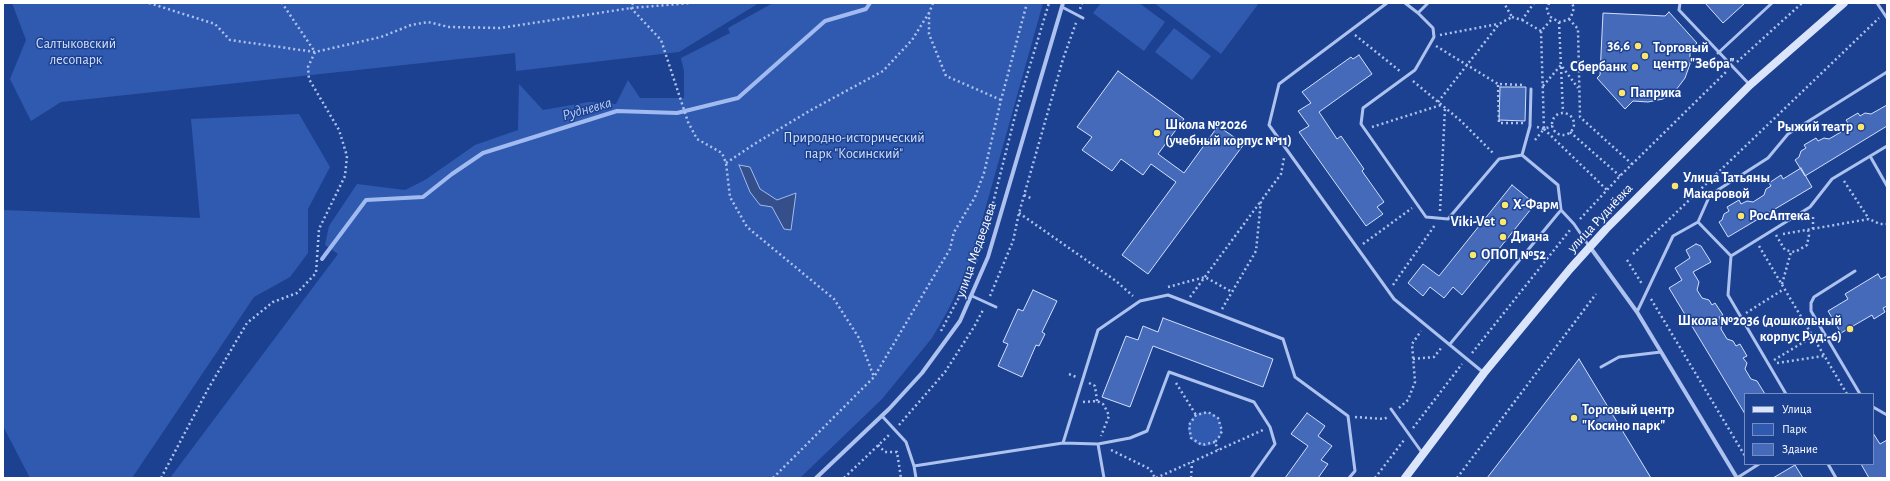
<!DOCTYPE html>
<meta charset="utf-8">
<style>
body{margin:0}
#map{position:relative;width:1890px;height:481px;overflow:hidden;background:#1d4191;font-family:"Alegreya Sans",sans-serif}
canvas{display:block}
.frame{position:absolute;inset:0;border:4px solid #fff;pointer-events:none}
.legend{position:absolute;left:1744px;top:393px;width:130px;height:72px;box-sizing:border-box;background:#1d4191;border:1px solid #778dbd;margin:0;padding:5px 7px;list-style:none;font-size:12px;color:#fff}
.legend li{display:flex;align-items:center;gap:8px;height:20px}
.legend b{width:20px;border:1px solid #778dbd}
</style>
<div id="map">
<canvas width="1890" height="481"></canvas>
<div class="frame"></div>
<ul class="legend">
<li><b style="height:5px;background:#dae4fa"></b>Улица</li>
<li><b style="height:11px;background:#305aaf"></b>Парк</li>
<li><b style="height:11px;background:#456ab9"></b>Здание</li>
</ul>
</div>
<script>
const ctx = document.querySelector('canvas').getContext('2d');
ctx.lineJoin = 'round';
function fillPath(path, color) { ctx.fillStyle = color; ctx.fill(path, 'evenodd'); }
const poly = rows => new Path2D(rows.map(r => 'M' + r).join(''));
function strokePath(path, color, width, dash) { ctx.strokeStyle = color; ctx.lineWidth = width; ctx.lineCap = dash ? 'butt' : 'round'; ctx.setLineDash(dash || []); ctx.stroke(path); }
function label(font, color, halo, rows, align = 'center') {
  ctx.font = font + ' "Alegreya Sans",sans-serif'; ctx.lineWidth = 3; ctx.setLineDash([]); ctx.textBaseline = 'middle'; ctx.strokeStyle = halo; ctx.fillStyle = color; for (const [text, x, y, turn = 0] of rows) {
    ctx.save(); ctx.translate(x, y); ctx.rotate((+turn || 0) * Math.PI / 180); ctx.textAlign = isNaN(turn) ? turn : align; if (halo) ctx.strokeText(text, 0, 0); ctx.fillText(text, 0, 0); ctx.restore();
  }
}
fillPath(poly([
 [12,3,759,3,679,52,516,71,515,53,61,102,31,121,10,79,26,40],
 [773,3,1043,3,969,267,947,312,932,338,882,399,800,478,170,478,338,254,325,245,329,226,357,184,405,190,425,180,475,145,518,130,519,84,543,110,589,102,616,104,628,80,640,98,684,98,684,71,681,58,730,33,728,28],
 [1101,3,1139,3,1165,22,1144,51,1093,13],
 [1154,3,1259,3,1221,54],
 [1174,28,1211,56,1192,80,1155,52],
 [299,114,330,167,308,209,308,253,290,277,254,297,132,478,30,478,3,426,3,210,200,218,191,119],
 '1188 429a17 17 0 1 1 34 0a17 17 0 1 1-34 0Z'
]), '#305aaf');
const water = poly([
 [739,165,750,167,760,189,777,200,796,193,791,230,784,229,772,207,760,205,750,192,739,165]
]);
fillPath(water, '#354f8b');
strokePath(water, '#a1bbf0', 1);
strokePath(poly([
 [322,259,366,200,423,197,452,174,483,153,617,111,677,113,738,98,825,21,866,9,870,3]
]), '#a1bbf0', 4);
const building = poly([
 [1705,3,1745,3,1723,23,1705,3],
 [1669,12,1697,43,1690,49,1690,64,1685,78,1676,90,1663,99,1648,102,1633,101,1625,109,1597,78,1600,75,1603,13,1665,16,1669,12],
 [1359,55,1372,74,1319,112,1337,139,1341,136,1364,169,1362,171,1384,202,1377,207,1383,214,1366,226,1299,132,1309,126,1298,111,1311,103,1302,92,1351,57,1353,59,1359,55],
 [1118,71,1184,119,1158,154,1184,173,1218,126,1244,144,1148,274,1122,255,1176,182,1151,164,1143,175,1121,159,1112,171,1082,150,1092,137,1077,127,1118,71],
 [1500,87,1526,87,1525,121,1499,120,1500,87],
 [1887,105,1887,126,1805,176,1795,160,1799,157,1801,151,1806,148,1804,145,1816,138,1818,141,1824,138,1829,139,1841,132,1843,126,1848,123,1846,120,1858,113,1860,116,1865,113,1871,114,1887,105],
 [1801,168,1812,187,1728,237,1719,222,1722,220,1724,214,1729,211,1727,207,1739,200,1741,204,1747,201,1753,202,1764,195,1766,189,1771,186,1769,183,1781,175,1783,179,1801,168],
 [1512,185,1535,204,1462,295,1453,287,1444,298,1430,287,1423,296,1408,283,1423,264,1439,276,1512,185],
 [1696,244,1701,246,1711,262,1693,272,1699,282,1697,290,1702,298,1709,300,1712,305,1715,303,1723,315,1719,317,1722,323,1721,329,1727,339,1733,341,1736,346,1740,344,1747,356,1743,358,1747,363,1745,369,1751,379,1757,381,1765,394,1745,394,1745,414,1669,288,1682,280,1675,268,1690,258,1686,250,1696,244],
 [1878,274,1881,279,1887,276,1887,306,1883,308,1885,312,1874,319,1872,315,1841,333,1828,311,1848,299,1845,294,1878,274],
 [1033,290,1057,301,1042,332,1045,334,1039,346,1036,345,1022,377,998,366,1008,344,1003,342,1018,309,1023,311,1033,290],
 [1163,318,1273,359,1263,387,1153,346,1130,407,1102,397,1126,336,1138,340,1143,326,1158,332,1163,318],
 [1579,359,1651,478,1487,478,1579,359],
 [1307,413,1325,426,1318,436,1332,446,1321,460,1328,464,1318,478,1285,478,1308,446,1291,434,1307,413],
 [1873,433,1880,444,1887,440,1887,478,1869,478,1861,464,1873,464,1873,433],
 [1795,465,1803,478,1773,478,1795,465]
]);
fillPath(building, '#456ab9');
strokePath(building, '#d3e0fa', 1);
strokePath(poly([
 [149,3,215,24,230,40,315,52,381,37,411,25,428,22,449,27,500,28,631,8,690,3],
 [633,3,631,8,661,40,688,122,697,139,722,153,726,163,730,197,747,227,834,299,859,338,874,377],
 [933,3,929,13,929,34,946,76,1001,100],
 [1549,3,1547,9,1549,16,1559,22,1568,20,1571,17,1574,8,1572,3],
 [1080,9,1082,3],
 [1512,17,1522,20,1534,3],
 [1569,19,1578,29,1580,117,1632,164],
 [1522,20,1541,31],
 [1559,22,1563,112],
 [1355,35,1401,72],
 [1440,35,1498,24],
 [1436,46,1498,84],
 [1737,62,1802,3],
 [1413,81,1461,121,1494,154],
 [1543,86,1561,65,1578,88],
 [1438,102,1499,24,1512,17,1504,3],
 '1552 124a11 11 0 1 1 22 0a11 11 0 1 1-22 0Z',
 [1523,123,1499,123,1498,84,1524,85],
 [1372,127,1441,105],
 [1537,127,1544,129,1552,126],
 [1544,129,1607,190],
 [1570,132,1620,176],
 [1535,140,1544,129,1541,31,1552,19],
 [726,163,756,143,811,110,883,71,912,40,929,13],
 [1844,181,1869,219],
 [1024,195,1033,199],
 [1440,211,1445,108],
 [1019,213,1116,281,1133,296],
 [1580,219,1620,176,1727,71],
 [1813,229,1813,214],
 [1783,234,1869,219,1880,224,1887,224],
 [1776,235,1785,250,1795,252,1807,245,1809,235,1808,230],
 [1363,244,1412,208],
 [1759,246,1847,394],
 [1633,254,1879,18],
 [1627,260,1642,284],
 [976,261,989,219,1017,108,1049,3],
 [1782,284,1791,252],
 [1393,285,1435,225],
 [1168,287,1205,277,1232,292],
 [990,296,1013,241,1019,213,1063,59,1076,23],
 [1190,297,1261,201],
 [1651,299,1745,456],
 [1222,309,1256,251,1261,201,1281,174,1284,158],
 [1746,313,1784,289],
 [941,331,964,288],
 [1472,353,1570,230],
 [1413,359,1434,357,1442,347],
 [1774,360,1812,337],
 [1777,363,1824,356],
 [1069,374,1076,377],
 [1089,383,1095,386,1097,401],
 [1176,383,1196,415],
 [1083,402,1097,401,1103,404,1107,411,1109,416,1101,436],
 [1399,408,1408,400,1415,382,1412,344,1421,331],
 [1355,417,1384,419,1388,417],
 [899,425,945,372,974,327,983,310],
 [1413,428,1462,364],
 [1215,442,1202,445,1191,438,1189,425,1196,415,1208,412,1218,418,1222,431,1219,437,1215,442,1218,450],
 [878,445,885,452,897,452,901,478],
 [1111,450,1150,469,1155,478],
 [161,478,208,389,247,323,273,302,297,293,316,273,319,229,345,176,347,156,339,130,309,79,308,67,315,52,282,3],
 [773,478,874,377,950,249,954,232,975,197,984,173,1001,100,1027,3],
 [844,478,890,434],
 [1156,478,1263,430],
 [1191,478,1192,462],
 [1375,478,1404,440],
 [1457,478,1596,294]
]), '#adc2ee', 2.5, [2, 3]);
strokePath(poly([
 [1387,3,1279,84,1269,125,1394,299,1484,373],
 [1405,3,1418,13],
 [1428,3,1418,13,1433,28,1434,37,1415,70,1363,108,1361,124,1426,217,1448,219,1499,159,1522,155,1558,185,1561,210,1574,224,1589,246],
 [1680,3,1679,10,1750,85],
 [1877,3,1887,18],
 [1062,7,1083,18],
 [1718,53,1772,3],
 [1522,155,1530,126,1531,89],
 [1870,156,1887,186],
 [1698,222,1731,256],
 [1855,271,1814,297,1811,303,1811,311,1860,394],
 [972,296,996,307],
 [1637,312,1673,236,1698,222,1710,195,1768,158,1788,134,1887,72],
 [1450,344,1561,210],
 [1601,367,1619,357,1661,352],
 [1786,394,1728,295,1731,256,1810,207,1832,179,1887,146],
 [1873,407,1887,415],
 [1391,409,1423,454],
 [882,416,906,442,914,466,916,478],
 [1063,443,1098,330,1140,301,1168,295,1283,339,1295,377,1348,416,1355,471,1349,478],
 [1098,444,1104,478],
 [1828,464,1836,478],
 [914,466,1063,443,1098,444,1130,438,1147,431,1169,372,1254,402,1270,427,1275,444,1251,478],
 [1737,478,1759,464]
]), '#adc2ee', 3);
strokePath(poly([
 [1590,247,1637,312,1737,478],
 [816,478,889,409,922,373,960,321,988,257,1063,3]
]), '#adc2ee', 4);
strokePath(poly([
 [1405,478,1484,373,1570,269,1606,229,1750,85,1844,3]
]), '#dae4fa', 8);
for (const [x, y, r, color] of [
 [1638,46,4,"#fde66c"],
 [1645,56,4,"#fde66c"],
 [1635,67,4,"#fde66c"],
 [1622,93,4,"#fde66c"],
 [1861,127,4,"#fde66c"],
 [1157,133,4,"#fde66c"],
 [1675,186,4,"#fde66c"],
 [1505,205,4,"#fde66c"],
 [1741,216,4,"#fde66c"],
 [1503,222,4,"#fde66c"],
 [1503,237,4,"#fde66c"],
 [1473,255,4,"#fde66c"],
 [1850,329,4,"#fde66c"],
 [1574,418,4,"#fde66c"]
]) { const dot = new Path2D(); dot.arc(x, y, r, 0, 2 * Math.PI); ctx.fillStyle = color; ctx.fill(dot); strokePath(dot, '#1d4191', 1.5); }
label('14px', '#d3e0fa', '#1d4191', [
 ["Салтыковский",76,44],
 ["лесопарк",76,60],
 ["Природно-исторический",854,138],
 ["парк \"Косинский\"",854,154]
]);
label('bold 14px', '#fff', '#1d4191', [
 ["36,6",1630,46,"right"],
 ["Торговый",1653,48],
 ["центр \"Зебра\"",1653,64],
 ["Сбербанк",1627,67,"right"],
 ["Паприка",1630,93],
 ["Школа №2026",1165,125],
 ["(учебный корпус №11)",1165,141],
 ["Рыжий театр",1853,127,"right"],
 ["Улица Татьяны",1683,178],
 ["Макаровой",1683,194],
 ["X-Фарм",1513,205],
 ["РосАптека",1749,216],
 ["Viki-Vet",1495,222,"right"],
 ["Диана",1511,237],
 ["ОПОП №52",1481,255],
 ["Школа №2036 (дошкольный",1842,321,"right"],
 ["корпус Руд.-6)",1842,337,"right"],
 ["Торговый центр",1582,410],
 ["\"Косино парк\"",1582,426]
], 'left');
label('14px', '#fff', '#1d4191', [
 ["улица Руднёвка",1600,218,-47],
 ["улица Медведева",976,250,-71]
]);
label('italic 15px', '#b9cdf5', '#1d4191', [
 ["Рудневка",587,109,-16]
]);
</script>
